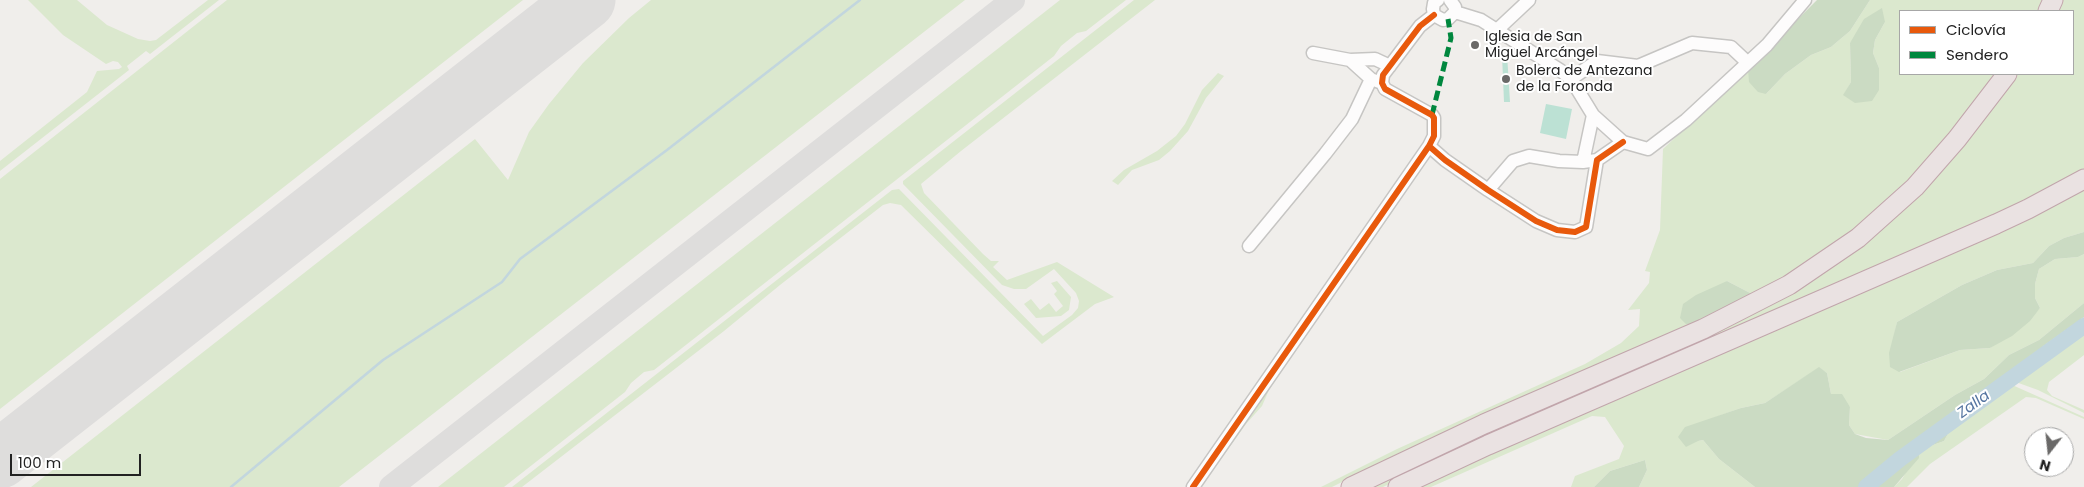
<!DOCTYPE html>
<meta charset="utf-8">
<style>
body{margin:0}
#map{position:relative;width:2084px;height:487px;overflow:hidden;background:#f0eeeb;font-family:Poppins,sans-serif}
canvas{display:block}
.legend{position:absolute;left:1899px;top:10px;width:175px;height:65px;box-sizing:border-box;background:#fff;border:1px solid #a7a7a7;margin:0;padding:6px 9px;list-style:none;font-size:15px;color:#222}
.legend li{display:flex;align-items:center;gap:10px;height:25px}
.legend b{width:25px;border:1px solid #a7a7a7}
.north{position:absolute;left:2024px;top:427px;width:50px;height:50px;box-sizing:border-box;background:#fff;border:1px solid #a7a7a7;border-radius:50%;rotate:196deg;font-size:14px;font-weight:700;line-height:20px;text-align:center;color:#222}
.north::after{content:'';display:block;margin:auto;width:18px;height:22px;background:#6a6968;clip-path:polygon(50% 0,100% 100%,50% 72%,0 100%)}
.scale{position:absolute;left:10px;top:454px;width:131px;height:22px;box-sizing:border-box;border:2px solid #222;border-top:0;padding-left:6px;font-size:15px;line-height:18px;white-space:nowrap;color:#222;-webkit-text-stroke:4px #fff;paint-order:stroke}
</style>
<div id="map">
<canvas width="2084" height="487"></canvas>
<ul class="legend">
<li><b style="height:6px;background:#e8590c"></b>Ciclovía</li>
<li><b style="height:6px;background:#00873e"></b>Sendero</li>
</ul>
<div class="north">N</div>
<div class="scale">100 m</div>
</div>
<script>
const ctx = document.querySelector('canvas').getContext('2d');
ctx.lineJoin = 'round';
function fillPath(path, color) { ctx.fillStyle = color; ctx.fill(path, 'evenodd'); }
const poly = rows => new Path2D(rows.map(r => 'M' + r).join(''));
function strokePath(path, color, width, dash) { ctx.strokeStyle = color; ctx.lineWidth = width; ctx.lineCap = dash ? 'butt' : 'round'; ctx.setLineDash(dash || []); ctx.stroke(path); }
function label(font, color, halo, rows, align = 'center') {
  ctx.font = font + ' Poppins,sans-serif'; ctx.lineWidth = 4; ctx.setLineDash([]); ctx.textBaseline = 'middle'; ctx.strokeStyle = halo; ctx.fillStyle = color; for (const [text, x, y, turn = 0] of rows) {
    ctx.save(); ctx.translate(x, y); ctx.rotate((+turn || 0) * Math.PI / 180); ctx.textAlign = isNaN(turn) ? turn : align; if (halo) ctx.strokeText(text, 0, 0); ctx.fillText(text, 0, 0); ctx.restore();
  }
}
fillPath(poly([
 [28,0,77,0,107,25,138,39,150,41,156,40,208,0,219,0,150,54,146,51,127,66,129,70,0,171,0,161,87,92,97,71,119,69,122,67,118,62,113,61,106,64,63,35],
 [227,0,523,0,0,409,0,179],
 [651,0,965,0,339,487,31,487,475,139,508,180,529,132,549,104,583,63,629,18],
 [1060,0,1126,0,1086,31,1077,33,1061,46,1054,56,654,370,644,372,631,383,625,392,504,487,438,487],
 [1134,0,1155,0,961,151,921,184,924,193,983,254,991,261,999,261,993,267,1007,280,1057,262,1114,297,1095,304,1042,344,901,205,890,203,883,205,780,285,724,331,522,487,512,487,892,190,899,189,1043,336,1072,315,1078,308,1079,301,1076,293,1054,269,1026,289,1014,289,1002,285,903,184,903,181],
 [1870,0,2046,0,2041,11,1900,11,1900,74,1998,74,1934,156,1890,199,1849,235,1805,266,1752,294,1727,281,1692,324,1406,450,1332,487,1321,487,1397,449,1585,364,1621,343,1639,326,1640,309,1628,310,1649,283,1650,272,1645,271,1660,230,1663,149,1748,69,1766,94,1785,74,1811,55,1831,47,1850,31],
 [1885,22,1875,40,1873,53,1879,68,1844,95,1851,82,1850,43],
 [2059,0,2084,0,2084,171,2024,204,1476,443,1383,487,1367,487,1833,265,2014,74,2073,74,2073,11,2054,11],
 [1218,73,1224,76,1206,98,1188,131,1170,151,1159,160,1132,170,1118,185,1112,181,1124,170,1157,151,1176,136,1185,124,1202,90],
 [2084,189,2084,232,2064,238,2049,246,2033,263,1997,270,1962,285,1897,322,1894,336,1900,372,1960,350,1990,348,2040,308,2035,298,2035,284,2039,269,2055,259,2078,257,2084,254,2084,303,2039,340,2009,355,1984,379,1955,395,1888,440,1855,434,1849,425,1850,407,1831,394,1827,373,1819,368,1765,403,1741,408,1716,417,1698,441,1703,440,1719,459,1755,487,1639,487,1647,470,1645,460,1610,471,1594,487,1571,487,1575,476,1619,459,1624,446,1605,417,1592,416,1431,487,1419,487,1536,432],
 [1390,209,1393,211,1299,345,1269,390,1262,406,1246,424,1201,487,1197,487],
 [1057,281,1071,297,1069,310,1061,316,1036,318,1024,304,1031,299,1040,310,1049,303,1056,312,1063,306,1054,294,1057,291,1051,283],
 [2084,331,2084,355,2049,382,2047,390,2052,396,2084,410,2084,413,2038,390,2013,381],
 [2010,384,2084,417,2084,419,2036,398,2026,397,1930,464,1907,487,1894,487,1902,479,1919,450,1944,441,1952,426]
]), '#dbe8ce');
fillPath(poly([
 [1817,0,1870,0,1850,31,1831,47,1811,55,1785,74,1766,94,1758,92,1749,82,1748,69],
 [1882,8,1885,22,1875,40,1873,53,1879,68,1879,90,1872,101,1855,103,1843,95,1851,82,1850,43,1864,19],
 [2084,232,2084,254,2078,257,2055,259,2039,269,2035,284,2035,298,2040,308,2030,321,2012,336,1990,348,1960,350,1899,372,1890,367,1889,353,1897,322,1962,285,1997,270,2033,263,2049,246,2064,238],
 [1727,281,1752,294,1692,324,1686,324,1680,318,1683,304,1696,295],
 [2084,303,2084,317,2042,347,2048,356,1952,426,1944,441,1919,450,1919,458,1894,487,1755,487,1719,459,1703,440,1698,441,1686,447,1678,437,1685,427,1741,408,1765,403,1819,367,1827,373,1831,394,1842,394,1850,407,1849,425,1855,434,1866,438,1888,440,1955,395,1984,379,2009,355,2039,340],
 [1645,460,1647,470,1639,487,1594,487,1610,471]
]), '#cbdbc3');
fillPath(poly([
 [1507,54,1510,102,1504,102,1502,55],
 [1546,104,1572,109,1566,139,1540,133]
]), '#bce1d4');
fillPath(poly([
 [2084,317,2084,331,2048,356,2042,347]
]), '#c2d6de');
strokePath(poly([
 [231,487,383,360,502,282,520,259,667,150,860,0]
]), '#c2d6de', 2.5);
strokePath(poly([
 [1866,487,1900,459,2084,326]
]), '#c2d6de', 16);
strokePath(poly([
 [391,487,1013,0]
]), '#dedddc', 24);
strokePath(poly([
 [0,459,586,0]
]), '#dedddc', 59);
const minor = poly([
 [1438,0,1434,3,1433,9,1434,15,1443,20,1448,19,1455,12,1455,7,1450,0],
 [1455,12,1481,20,1560,70,1571,79,1593,115,1623,142,1648,149,1686,120,1767,45,1805,0],
 [1434,15,1420,26,1383,75,1382,83,1385,89,1432,115,1434,118,1434,136,1429,146,1445,160,1488,190,1536,221,1557,230,1575,232,1586,227,1597,160,1623,142],
 [1497,30,1529,0],
 [1313,53,1350,60,1375,59,1390,66],
 [1350,60,1371,79,1379,82],
 [1571,79,1597,61,1638,66,1692,43,1731,47,1747,62],
 [1583,162,1593,115],
 [1488,190,1513,161,1529,156,1559,161,1583,162,1597,160],
 [1249,246,1325,154,1352,119,1371,79],
 [1193,487,1429,146]
]);
const highway = poly([
 [2048,11,2053,0],
 [1351,487,1484,424,1703,329,1789,285,1858,238,1915,187,1957,139,2007,74],
 [1398,487,1488,445,1996,224,2028,209,2084,179]
]);
strokePath(minor, '#c6c5c3', 15);
strokePath(highway, '#c1a5ab', 21);
strokePath(minor, '#fdfcfc', 12);
strokePath(highway, '#eae2e2', 19);
strokePath(poly([
 [1432,115,1451,38,1448,19]
]), '#00873e', 5, [10, 5]);
strokePath(poly([
 [1434,15,1420,26,1383,75,1382,83,1385,89,1432,115,1434,118,1434,136,1429,146,1445,160,1488,190,1536,221,1557,230,1575,232,1586,227,1597,160,1623,142],
 [1193,487,1429,146]
]), '#e8590c', 6);
for (const [x, y, r, color] of [
 [1475,45,5,"#6a6968"],
 [1506,79,5,"#6a6968"]
]) { const dot = new Path2D(); dot.arc(x, y, r, 0, 2 * Math.PI); ctx.fillStyle = color; ctx.fill(dot); strokePath(dot, '#fff', 2); }
label('14px', '#222', '#fff', [
 ["Iglesia de San",1485,37],
 ["Miguel Arcángel",1485,53],
 ["Bolera de Antezana",1516,71],
 ["de la Foronda",1516,87]
], 'left');
label('italic 15px', '#5474a0', '#fff', [
 ["Zalla",1974,405,-36]
]);
</script>
